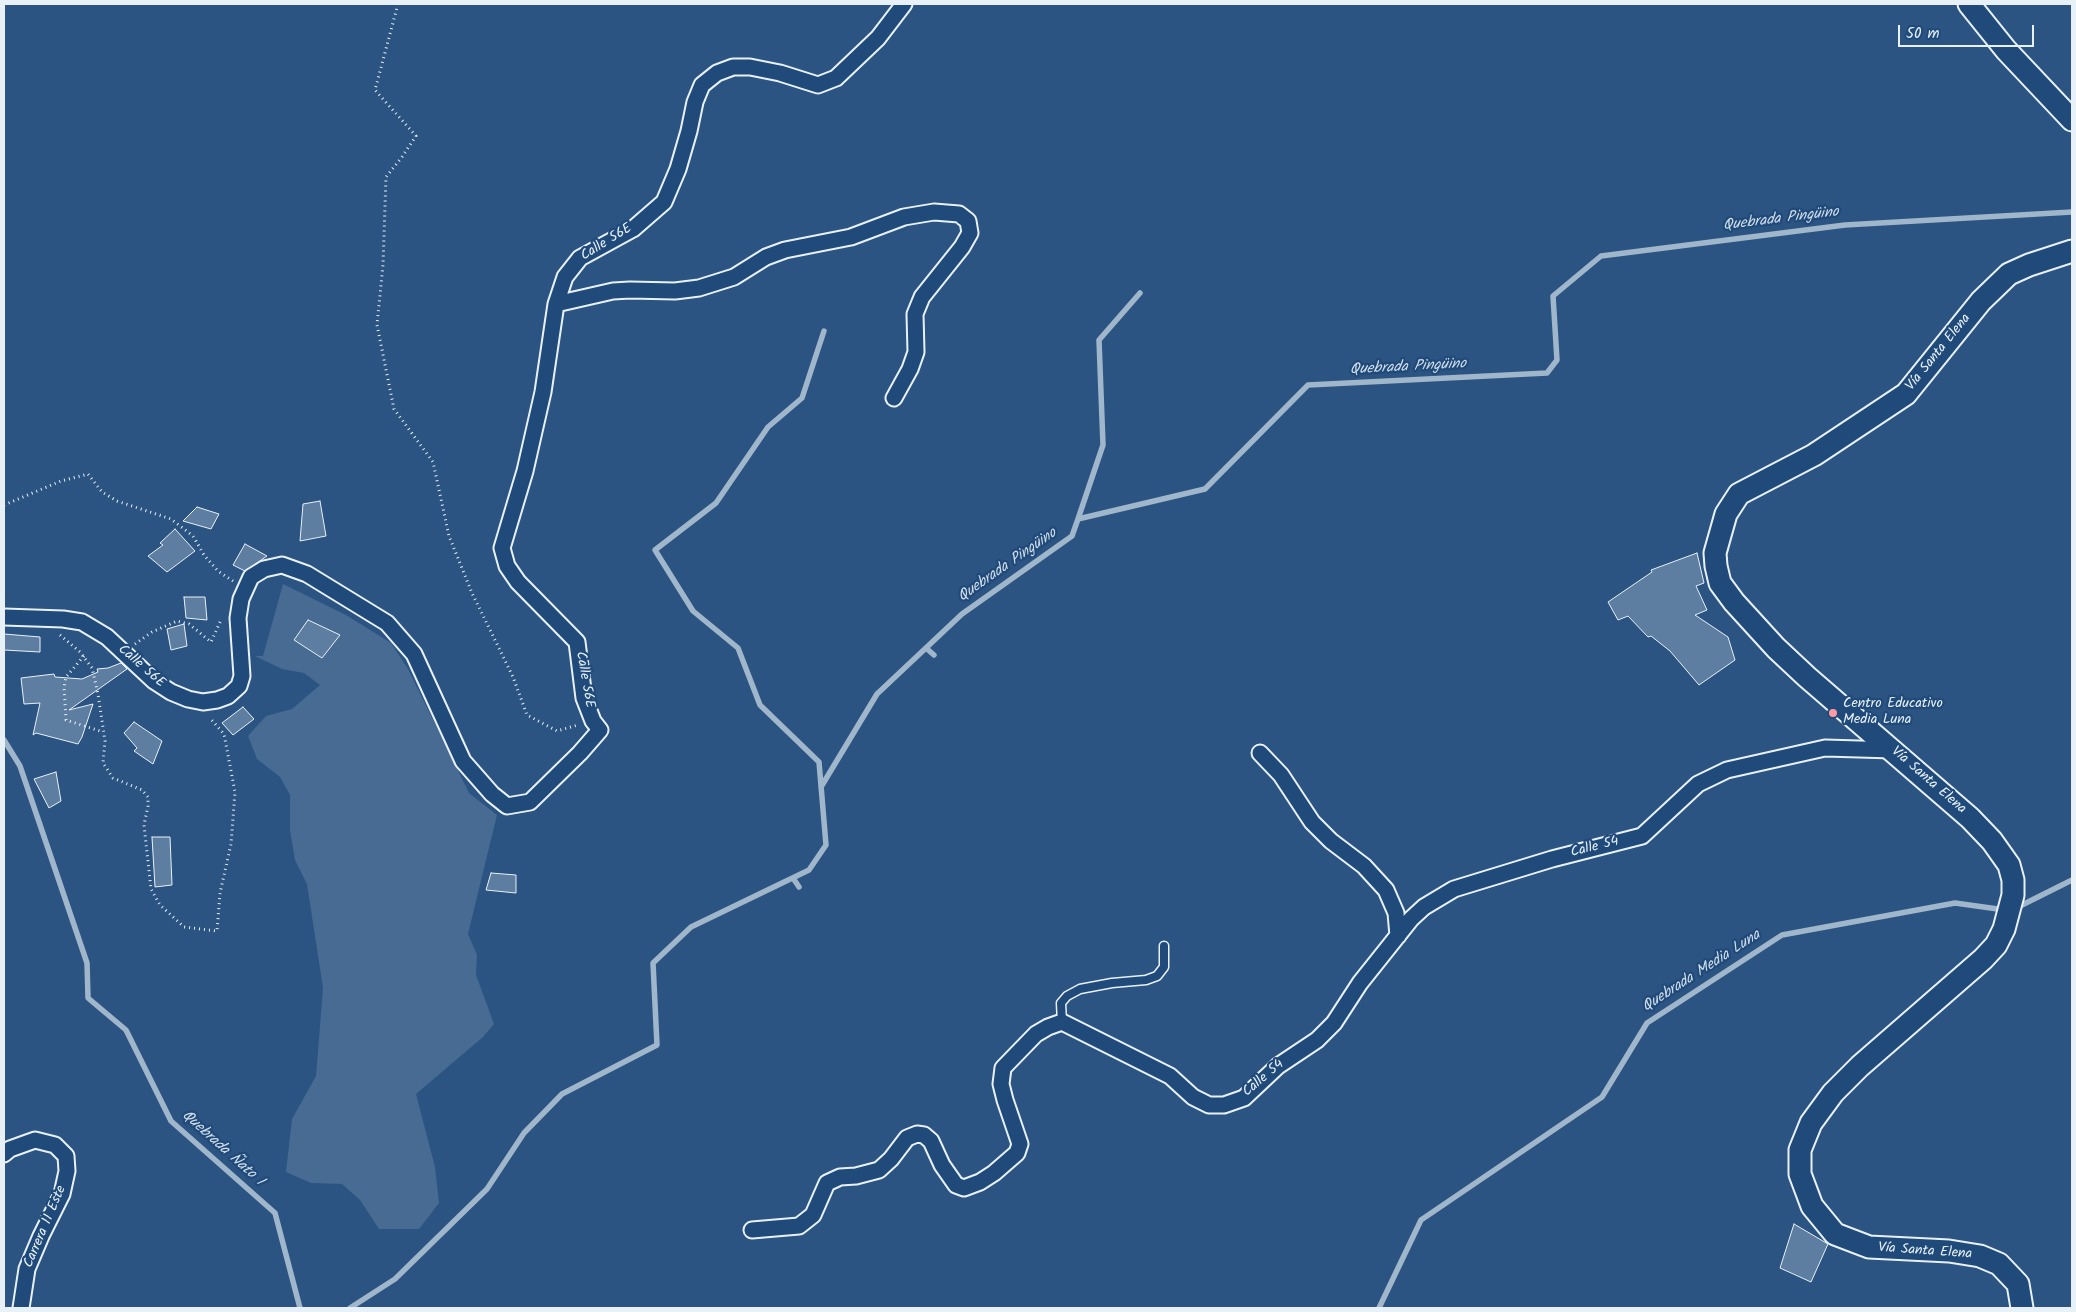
<!DOCTYPE html>
<meta charset="utf-8">
<style>
body{margin:0}
#map{position:relative;width:2076px;height:1312px;overflow:hidden;background:#2b5482;font-family:Kalam,sans-serif}
canvas{display:block}
.frame{position:absolute;inset:0;border:5px solid #e8f1f8;pointer-events:none}
.scale{position:absolute;left:1898px;top:25px;width:136px;height:22px;box-sizing:border-box;border:2px solid #e8f1f8;border-top:0;padding-left:6px;font-size:15px;line-height:18px;white-space:nowrap;color:#e8f1f8;-webkit-text-stroke:4px #1f4a7a;paint-order:stroke}
</style>
<div id="map">
<canvas width="2076" height="1312"></canvas>
<div class="frame"></div>
<div class="scale">50 m</div>
</div>
<script>
const ctx = document.querySelector('canvas').getContext('2d');
ctx.lineJoin = 'round';
function fillPath(path, color) { ctx.fillStyle = color; ctx.fill(path, 'evenodd'); }
const poly = rows => new Path2D(rows.map(r => 'M' + r).join(''));
function strokePath(path, color, width, dash) { ctx.strokeStyle = color; ctx.lineWidth = width; ctx.lineCap = dash ? 'butt' : 'round'; ctx.setLineDash(dash || []); ctx.stroke(path); }
function label(font, color, halo, rows, align = 'center') {
  ctx.font = font + ' Kalam,sans-serif'; ctx.lineWidth = 4.5; ctx.setLineDash([]); ctx.textBaseline = 'middle'; ctx.strokeStyle = halo; ctx.fillStyle = color; for (const [text, x, y, turn = 0] of rows) {
    ctx.save(); ctx.translate(x, y); ctx.rotate((+turn || 0) * Math.PI / 180); ctx.textAlign = isNaN(turn) ? turn : align; if (halo) ctx.strokeText(text, 0, 0); ctx.fillText(text, 0, 0); ctx.restore();
  }
}
fillPath(poly([
 [283,584,346,615,391,643,408,669,469,793,497,815,468,934,477,955,476,975,494,1024,483,1037,416,1094,435,1167,439,1203,419,1229,379,1229,360,1200,342,1184,311,1183,286,1172,292,1119,316,1076,323,988,307,884,295,860,290,830,290,795,280,777,257,759,248,736,266,716,292,709,320,685,304,673,282,669,255,656,263,656]
]), '#476b93');
strokePath(poly([
 [1078,519,1103,445,1099,340,1140,293],
 [926,648,934,655],
 [4,740,20,766,87,963,88,998,126,1030,171,1121,275,1213,300,1308],
 [821,787,877,694,962,614,1072,536,1078,519,1205,489,1308,385,1547,373,1557,360,1553,296,1601,256,1845,225,2072,212],
 [793,878,799,887],
 [2016,908,2072,880],
 [350,1308,395,1279,487,1189,524,1133,562,1094,657,1045,653,963,691,927,809,870,826,845,819,762,760,705,738,648,693,611,655,550,716,503,768,427,802,398,824,331],
 [1379,1308,1421,1220,1602,1097,1647,1023,1782,935,1955,903,2005,910]
]), '#a0b6cb', 5.5);
const building = poly([
 [320,501,326,536,300,541,303,504,320,501],
 [197,507,219,514,211,529,183,521,197,507],
 [175,529,195,551,167,572,148,556,163,545,160,543,175,529],
 [245,544,267,556,245,571,233,565,245,544],
 [1697,553,1704,583,1696,586,1707,610,1695,615,1728,637,1735,660,1699,685,1670,651,1651,636,1648,637,1628,616,1618,620,1608,602,1652,572,1651,570,1697,553],
 [184,597,205,597,207,620,186,618,184,597],
 [308,620,340,635,322,658,294,640,308,620],
 [184,624,187,646,171,650,167,629,184,624],
 [4,634,40,637,40,652,4,650,4,634],
 [121,663,127,669,69,710,93,704,82,737,78,744,36,733,33,735,40,703,24,704,21,678,54,674,55,677,82,679,98,672,97,669,108,668,121,663],
 [243,707,254,719,233,735,222,723,243,707],
 [134,722,162,741,153,764,134,751,137,748,124,733,134,722],
 [56,772,61,801,49,808,34,779,56,772],
 [152,837,170,837,172,885,155,887,152,837],
 [491,873,516,875,516,893,486,890,491,873],
 [1794,1224,1828,1244,1811,1282,1780,1268,1794,1224]
]);
fillPath(building, '#5d7da1');
strokePath(building, '#e8f1f8', 1);
const service = poly([
 [1062,1022,1061,1003,1067,996,1080,989,1112,983,1146,980,1157,976,1164,967,1164,946]
]);
const minor = poly([
 [556,304,613,291,630,290,675,291,699,288,734,277,766,257,785,250,851,237,904,217,934,212,959,214,968,221,970,233,962,247,922,297,915,314,916,352,910,369,894,398],
 [4,617,63,619,82,622,107,637,154,681,171,692,188,699,203,702,217,700,228,696,239,686,242,676,238,618,241,599,251,577,264,569,282,565,307,574,387,623,414,654,463,761,492,794,507,806,530,802,580,753,600,730,593,721,584,698,577,642,518,582,507,566,502,548,525,471,543,392,556,304,565,277,580,258,633,229,664,202,678,169,689,131,695,102,702,85,717,73,733,67,750,67,780,73,818,85,836,78,878,38,904,4],
 [1260,753,1281,775,1312,822,1331,841,1364,866,1386,890,1396,913,1398,936],
 [4,1154,10,1149,35,1140,55,1145,66,1156,67,1171,62,1194,41,1236,27,1269,21,1308],
 [752,1230,799,1226,813,1215,827,1183,840,1177,856,1176,879,1170,891,1159,907,1138,917,1134,924,1135,931,1141,942,1165,956,1185,964,1188,980,1182,994,1173,1017,1153,1020,1144,1005,1100,1001,1084,1003,1068,1036,1034,1048,1027,1062,1022,1170,1076,1193,1097,1209,1105,1224,1105,1244,1098,1278,1066,1317,1040,1334,1023,1360,983,1411,919,1424,907,1454,889,1552,859,1642,836,1698,784,1727,770,1825,748,1893,750]
]);
const secondary = poly([
 [1969,4,2006,50,2072,120],
 [2022,1308,2018,1284,1999,1264,1980,1256,1949,1251,1869,1247,1835,1234,1812,1206,1800,1174,1800,1150,1811,1123,1833,1093,1860,1066,1983,959,1996,945,2004,929,2013,895,2013,880,2009,865,1992,841,1970,818,1807,677,1776,648,1734,602,1720,583,1716,566,1715,553,1726,514,1739,494,1814,455,1906,394,1981,301,2009,274,2029,265,2072,251]
]);
strokePath(service, '#e8f1f8', 11);
strokePath(minor, '#e8f1f8', 19);
strokePath(secondary, '#e8f1f8', 25);
strokePath(poly([
 [398,4,375,90,416,136,402,157,386,177,383,265,377,325,394,409,433,462,449,536,472,593,513,677,527,715,557,731,578,725],
 [4,505,61,481,88,474,102,492,117,501,171,519,193,536,204,555,218,571,233,581],
 [60,635,80,652,92,668,98,694,105,741,103,763,113,778,142,790,148,797,148,806,144,825,151,889,160,905,184,927,217,931,220,893,231,844,235,792,224,734,210,718],
 [135,644,152,632,177,621,189,624,211,642,221,620],
 [84,656,66,677,64,687,66,720,103,732]
]), '#e8f1f8', 3, [1, 4]);
strokePath(service, '#1f4a7a', 8);
strokePath(minor, '#1f4a7a', 15);
strokePath(secondary, '#1f4a7a', 21);
for (const [x, y, r, color] of [
 [1833,713,5,"#ff9aa2"]
]) { const dot = new Path2D(); dot.arc(x, y, r, 0, 2 * Math.PI); ctx.fillStyle = color; ctx.fill(dot); strokePath(dot, '#1f4a7a', 2); }
label('14px', '#e8f1f8', '#1f4a7a', [
 ["Calle 56E",607,243,-32],
 ["Vía Santa Elena",1939,353,-51],
 ["Calle 56E",141,667,41],
 ["Calle 56E",584,680,80],
 ["Vía Santa Elena",1928,781,41],
 ["Calle 54",1595,848,-14],
 ["Calle 54",1264,1079,-40],
 ["Carrera 11 Este",46,1227,-67],
 ["Vía Santa Elena",1925,1252,4]
]);
label('14px', '#e8f1f8', '#1f4a7a', [
 ["Centro Educativo",1843,705],
 ["Media Luna",1843,721]
], 'left');
label('italic 15px', '#d0dde9', '#1f4a7a', [
 ["Quebrada Pingüino",1781,220,-7],
 ["Quebrada Pingüino",1408,368,-3],
 ["Quebrada Pingüino",1008,566,-35],
 ["Quebrada Media Luna",1702,972,-33],
 ["Quebrada Ñato 1",222,1149,42]
]);
</script>
